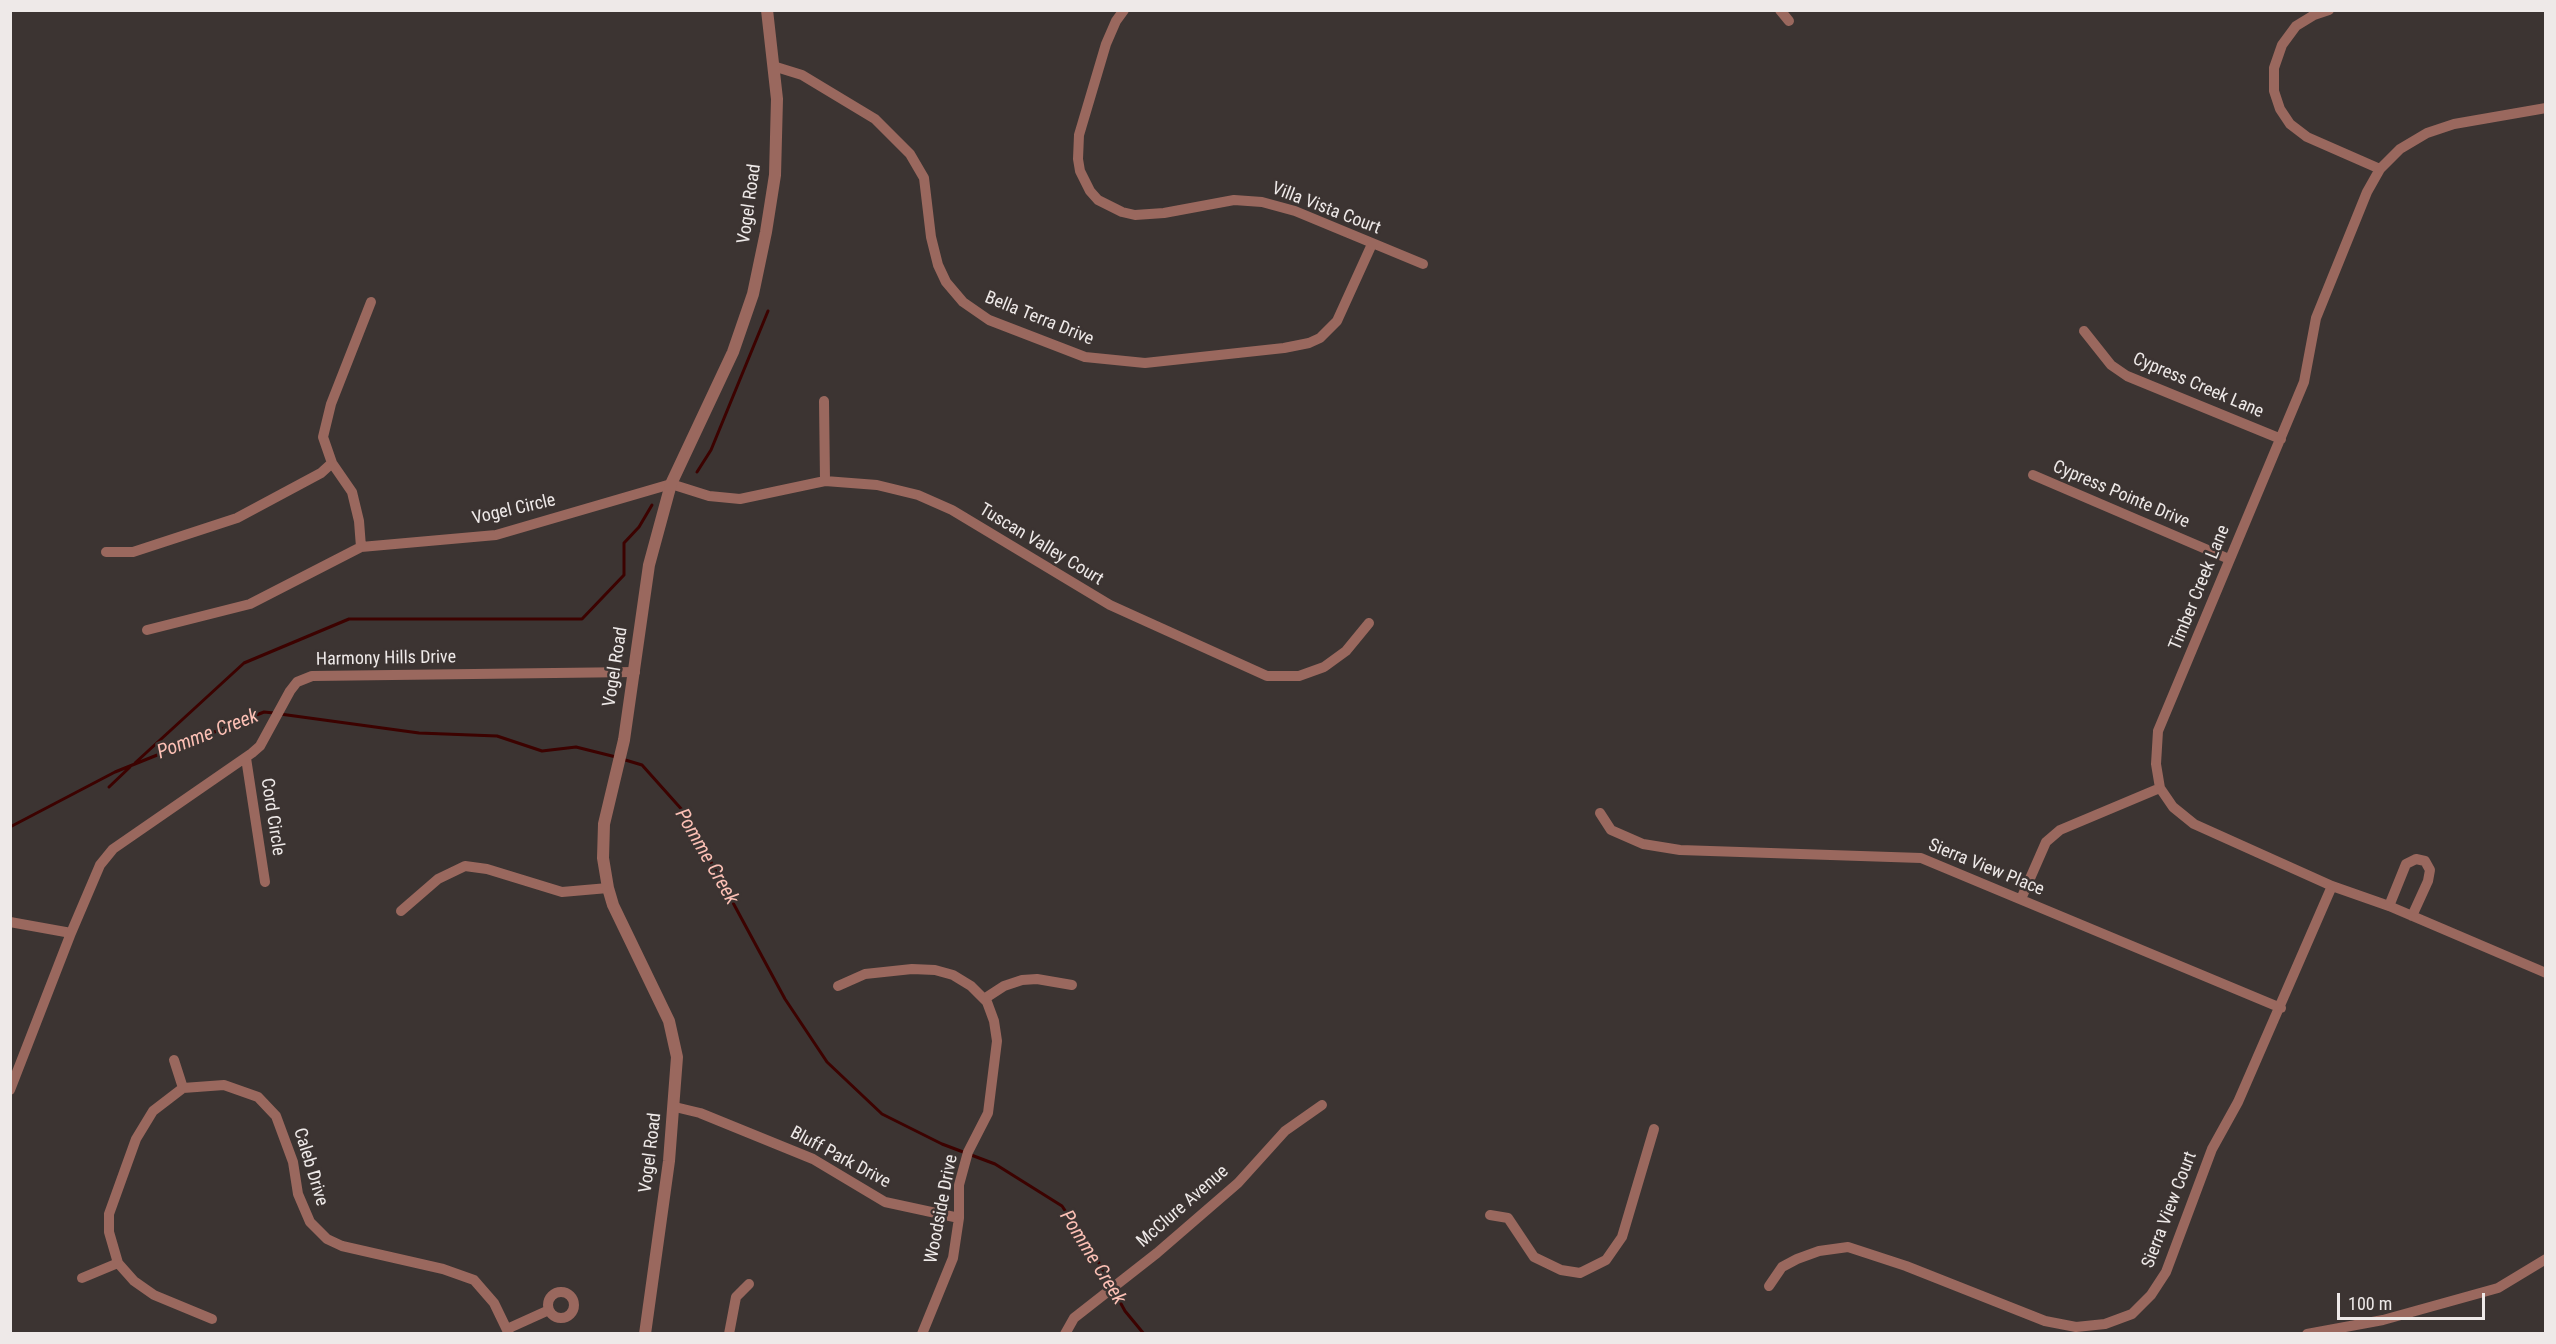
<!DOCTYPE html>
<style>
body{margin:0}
#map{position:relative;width:2556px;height:1344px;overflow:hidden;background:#3c3432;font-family:"Roboto Condensed",sans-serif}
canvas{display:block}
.frame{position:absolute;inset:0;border:12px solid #eee9e8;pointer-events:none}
.scale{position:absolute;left:2337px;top:1293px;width:148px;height:27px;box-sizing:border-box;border:3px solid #eee9e8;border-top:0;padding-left:8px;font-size:18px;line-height:21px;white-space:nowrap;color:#eee9e8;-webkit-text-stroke:4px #3c3432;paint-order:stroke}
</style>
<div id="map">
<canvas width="2556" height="1344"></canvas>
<div class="frame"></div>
<div class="scale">100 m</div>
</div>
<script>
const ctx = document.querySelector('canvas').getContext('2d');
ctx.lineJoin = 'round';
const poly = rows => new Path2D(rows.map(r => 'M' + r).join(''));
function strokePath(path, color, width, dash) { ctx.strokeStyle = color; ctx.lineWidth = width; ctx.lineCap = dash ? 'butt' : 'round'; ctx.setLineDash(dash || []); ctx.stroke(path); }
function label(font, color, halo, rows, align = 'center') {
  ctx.font = font + ' "Roboto Condensed",sans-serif'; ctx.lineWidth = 5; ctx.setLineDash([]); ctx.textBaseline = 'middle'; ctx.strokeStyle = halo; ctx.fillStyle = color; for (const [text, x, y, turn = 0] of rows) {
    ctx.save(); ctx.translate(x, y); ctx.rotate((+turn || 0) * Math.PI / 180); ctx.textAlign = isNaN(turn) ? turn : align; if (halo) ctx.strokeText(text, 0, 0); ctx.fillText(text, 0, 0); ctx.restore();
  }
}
strokePath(poly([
 [697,472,711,450,768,311],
 [280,714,419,733,497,736,542,751,576,747,616,757],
 [622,759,642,765,684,812,785,999,827,1062,882,1114,942,1144,995,1164,1062,1206,1093,1252,1111,1285],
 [135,763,244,663,349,619,582,619,624,575,624,543,639,527,652,505],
 [109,787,130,767],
 [10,827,115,772,264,712,274,713],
 [1114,1291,1125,1311,1144,1334]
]), '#3c0200', 3);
strokePath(poly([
 [1124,10,1116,21,1106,44,1079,135,1078,159,1080,171,1090,191,1098,200,1122,212,1135,215,1164,213,1234,200,1262,202,1295,211,1423,264],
 [1780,10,1789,21],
 [2329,10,2314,15,2296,26,2282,45,2274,68,2274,91,2280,109,2290,124,2307,137,2380,169],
 [773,66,802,75,875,119,910,154,924,178,931,237,938,265,946,282,963,302,989,320,1085,357,1145,363,1284,348,1309,343,1320,338,1337,321,1372,244],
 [2546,108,2454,124,2427,133,2400,149,2380,169,2367,192,2316,318,2304,382,2158,731,2156,764,2160,788,2173,807,2194,824,2332,886,2389,906,2546,973],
 [2084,331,2111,365,2127,376,2281,439],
 [824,401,825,481],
 [332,463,352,492,359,521,361,547],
 [2033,475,2229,559],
 [106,552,133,552,237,518,321,473,332,463,323,437,331,404,371,302],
 [147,630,250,604,361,547,496,535,671,484,709,496,740,499,825,481,877,485,918,495,952,510,1110,605,1267,676,1299,676,1324,667,1346,651,1369,623],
 [246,758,265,882],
 [1600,813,1611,830,1643,844,1680,850,1921,858,2281,1008],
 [2021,899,2046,842,2060,830,2160,788],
 [2389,906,2406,864,2416,859,2425,861,2430,870,2428,881,2412,916],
 [401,911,438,879,465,866,487,869,562,892,608,888],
 [10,922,71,933,100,865,113,849,252,753,260,746,290,691,297,682,312,676,635,672],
 [838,986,865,974,912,969,935,970,953,975,971,986,987,1002,994,1021,997,1041,988,1113,968,1152,959,1185,959,1218,953,1258,922,1334],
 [984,999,1004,986,1022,980,1037,979,1072,985],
 [174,1060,183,1088],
 [10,1090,71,933],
 [675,1107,700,1113,813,1159,885,1202,959,1218],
 [1490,1215,1508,1218,1534,1257,1561,1270,1580,1273,1606,1260,1622,1237,1654,1129],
 [82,1278,118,1263],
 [1769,1286,1782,1267,1797,1259,1819,1251,1848,1247,1906,1266,2045,1321,2076,1327,2105,1324,2132,1314,2151,1295,2166,1272,2212,1149,2238,1102,2332,886],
 '548 1305a13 13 0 1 1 26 0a13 13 0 1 1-26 0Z',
 [212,1319,154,1295,134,1281,118,1263,109,1232,109,1214,136,1139,153,1111,183,1088,224,1085,258,1097,276,1116,293,1162,298,1194,310,1222,327,1239,342,1246,443,1269,474,1280,494,1303,509,1334],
 [507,1329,549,1310],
 [729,1334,736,1297,749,1284],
 [1065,1334,1074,1318,1157,1253,1238,1183,1285,1131,1322,1105],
 [2307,1334,2383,1320,2498,1288,2546,1259]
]), '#9a685e', 10);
strokePath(poly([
 [645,1334,669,1161,677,1057,669,1021,613,905,608,888,603,858,604,824,624,740,649,565,671,484,733,352,753,294,766,232,775,175,777,99,767,10]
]), '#9a685e', 12);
label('18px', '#eee9e8', '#3c3432', [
 ["Vogel Road",750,204,-82],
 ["Villa Vista Court",1326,209,21],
 ["Bella Terra Drive",1039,319,22],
 ["Cypress Creek Lane",2198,386,23],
 ["Cypress Pointe Drive",2121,495,23],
 ["Vogel Circle",514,510,-13],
 ["Tuscan Valley Court",1041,545,31],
 ["Timber Creek Lane",2200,588,-68],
 ["Harmony Hills Drive",386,659,-1],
 ["Vogel Road",616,667,-81],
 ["Cord Circle",272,817,81],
 ["Sierra View Place",1986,868,22],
 ["Vogel Road",651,1153,-83],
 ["Bluff Park Drive",840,1158,28],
 ["Caleb Drive",310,1167,73],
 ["McClure Avenue",1183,1207,-41],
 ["Woodside Drive",942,1209,-79],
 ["Sierra View Court",2170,1210,-69]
]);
label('italic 20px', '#fcc0b5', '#3c3432', [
 ["Pomme Creek",208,735,-21],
 ["Pomme Creek",706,857,60],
 ["Pomme Creek",1092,1258,58]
]);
</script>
